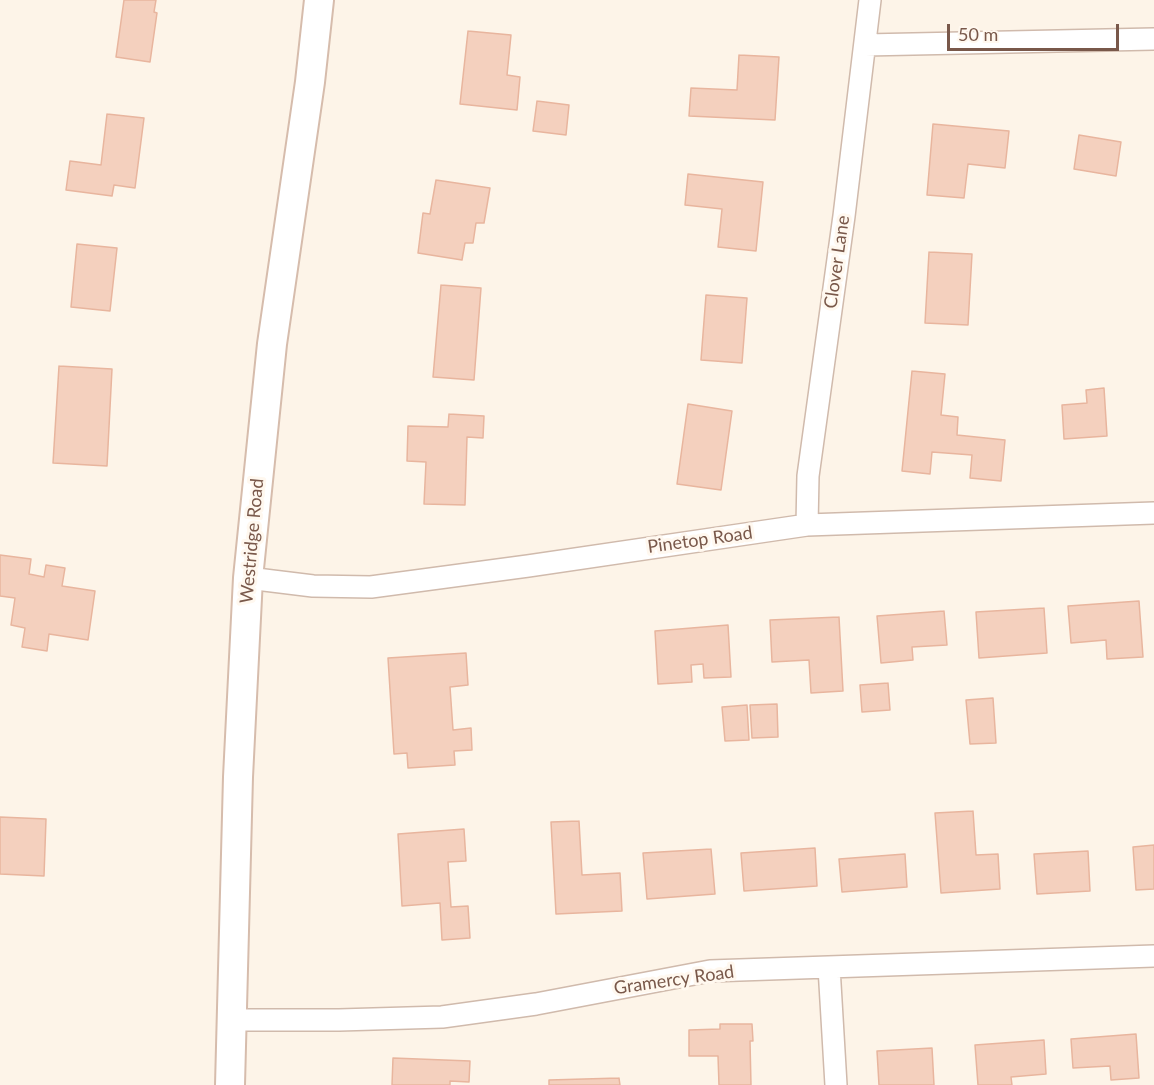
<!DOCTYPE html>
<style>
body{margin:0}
#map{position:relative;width:1154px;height:1085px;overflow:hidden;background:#fdf4e8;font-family:Lato,sans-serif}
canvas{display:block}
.scale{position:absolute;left:947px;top:24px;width:172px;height:27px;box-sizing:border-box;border:3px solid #79584a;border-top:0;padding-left:8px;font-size:18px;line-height:21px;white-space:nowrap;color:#79584a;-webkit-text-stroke:4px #fff8ef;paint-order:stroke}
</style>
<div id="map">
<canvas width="1154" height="1085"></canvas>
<div class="scale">50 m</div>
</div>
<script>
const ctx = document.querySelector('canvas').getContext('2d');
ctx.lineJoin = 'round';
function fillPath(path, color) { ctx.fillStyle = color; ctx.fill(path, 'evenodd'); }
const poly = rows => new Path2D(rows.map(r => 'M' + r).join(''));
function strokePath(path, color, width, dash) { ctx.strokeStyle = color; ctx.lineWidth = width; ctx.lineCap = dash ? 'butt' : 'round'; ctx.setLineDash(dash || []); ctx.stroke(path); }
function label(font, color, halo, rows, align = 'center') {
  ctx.font = font + ' Lato,sans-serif'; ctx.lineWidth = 6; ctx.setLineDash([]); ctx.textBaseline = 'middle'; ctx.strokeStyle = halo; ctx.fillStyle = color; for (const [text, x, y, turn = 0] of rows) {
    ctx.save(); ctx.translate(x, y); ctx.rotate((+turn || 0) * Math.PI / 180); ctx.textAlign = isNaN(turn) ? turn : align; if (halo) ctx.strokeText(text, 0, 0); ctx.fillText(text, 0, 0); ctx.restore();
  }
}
const building = poly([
 [124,0,156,0,154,12,157,13,150,62,116,57,124,0],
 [468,31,511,35,507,75,520,77,517,110,460,104,468,31],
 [739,55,779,57,775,120,689,116,691,88,737,90,739,55],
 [537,101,569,105,566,135,533,131,537,101],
 [107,114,144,118,135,188,114,185,112,196,66,190,70,161,101,165,107,114],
 [933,124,1009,131,1005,168,968,164,964,198,927,195,933,124],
 [1079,135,1121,142,1116,176,1074,169,1079,135],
 [688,174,763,182,756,251,718,247,722,209,685,205,688,174],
 [436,180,490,188,484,223,476,223,473,243,465,243,462,260,418,253,423,213,430,214,436,180],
 [77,244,117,248,110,311,71,307,77,244],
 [929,252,972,254,968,325,925,323,929,252],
 [441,285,481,288,474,380,433,377,441,285],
 [706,295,747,298,742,363,701,360,706,295],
 [59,366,112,369,107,466,53,463,59,366],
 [912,371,945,374,941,415,958,417,957,435,1005,440,1001,481,970,478,972,455,932,452,930,474,902,471,912,371],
 [1104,388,1107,436,1064,439,1062,405,1087,403,1086,390,1104,388],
 [688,404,732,411,721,490,677,484,688,404],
 [449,414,484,416,483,438,467,437,465,505,424,504,426,462,407,461,408,426,448,427,449,414],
 [0,555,31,559,29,574,44,577,46,565,65,568,62,586,95,591,88,640,49,634,47,651,22,647,25,628,11,625,15,598,0,596,0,555],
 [1139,601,1143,657,1107,659,1106,640,1071,643,1068,606,1139,601],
 [1044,608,1047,653,979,658,976,612,1044,608],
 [944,611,947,645,912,647,913,660,881,663,877,616,944,611],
 [839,617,843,691,811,693,809,660,772,662,770,620,839,617],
 [728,625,731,677,704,678,703,664,691,665,692,682,658,684,655,631,728,625],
 [466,653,468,685,450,687,453,730,471,728,472,750,454,751,455,765,408,768,407,753,394,754,388,658,466,653],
 [888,683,890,710,862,712,860,685,888,683],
 [993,698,996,743,970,744,966,700,993,698],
 [777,704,778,737,752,738,750,705,777,704],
 [747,705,749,740,725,741,722,707,747,705],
 [973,811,976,855,998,854,1000,889,941,893,935,813,973,811],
 [0,817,46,819,44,876,0,874,0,817],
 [579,821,582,875,620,873,622,911,556,914,551,822,579,821],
 [464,829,466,861,448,862,451,907,468,906,470,938,442,940,440,903,402,906,398,834,464,829],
 [1154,845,1154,889,1136,890,1133,847,1154,845],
 [815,848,817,886,744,891,741,853,815,848],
 [711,849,715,894,647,899,643,853,711,849],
 [1088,851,1090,891,1037,894,1034,854,1088,851],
 [905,854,907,887,842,892,839,859,905,854],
 [720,1024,752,1024,753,1041,750,1041,751,1085,719,1085,718,1056,689,1056,689,1030,720,1029,720,1024],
 [1136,1034,1139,1078,1111,1080,1110,1066,1073,1068,1071,1039,1136,1034],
 [1044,1040,1046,1074,1011,1077,1012,1085,978,1085,975,1045,1044,1040],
 [932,1048,934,1085,879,1085,877,1051,932,1048],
 [393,1058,470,1061,469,1082,450,1081,450,1085,392,1085,393,1058],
 [619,1078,620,1085,549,1085,549,1080,619,1078]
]);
fillPath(building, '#f4d0be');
strokePath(building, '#e8b59e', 1.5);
const minor = poly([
 [865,45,1154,39],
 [807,525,808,476,844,216,870,0],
 [248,578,313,586,371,587,528,566,807,525,1154,513],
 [829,967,836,1085],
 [233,1020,339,1020,442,1017,536,1004,710,971,1154,956]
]);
const secondary = poly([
 [230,1085,238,777,248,578,272,344,310,82,319,0]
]);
strokePath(minor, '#d0baac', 24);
strokePath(secondary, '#d6bcac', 32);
strokePath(minor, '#fff', 21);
strokePath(secondary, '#fff', 28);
label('18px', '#79584a', '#fff8ef', [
 ["Clover Lane",837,262,-82],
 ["Pinetop Road",700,540,-8],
 ["Westridge Road",252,541,-85],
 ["Gramercy Road",674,980,-8]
]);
</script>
